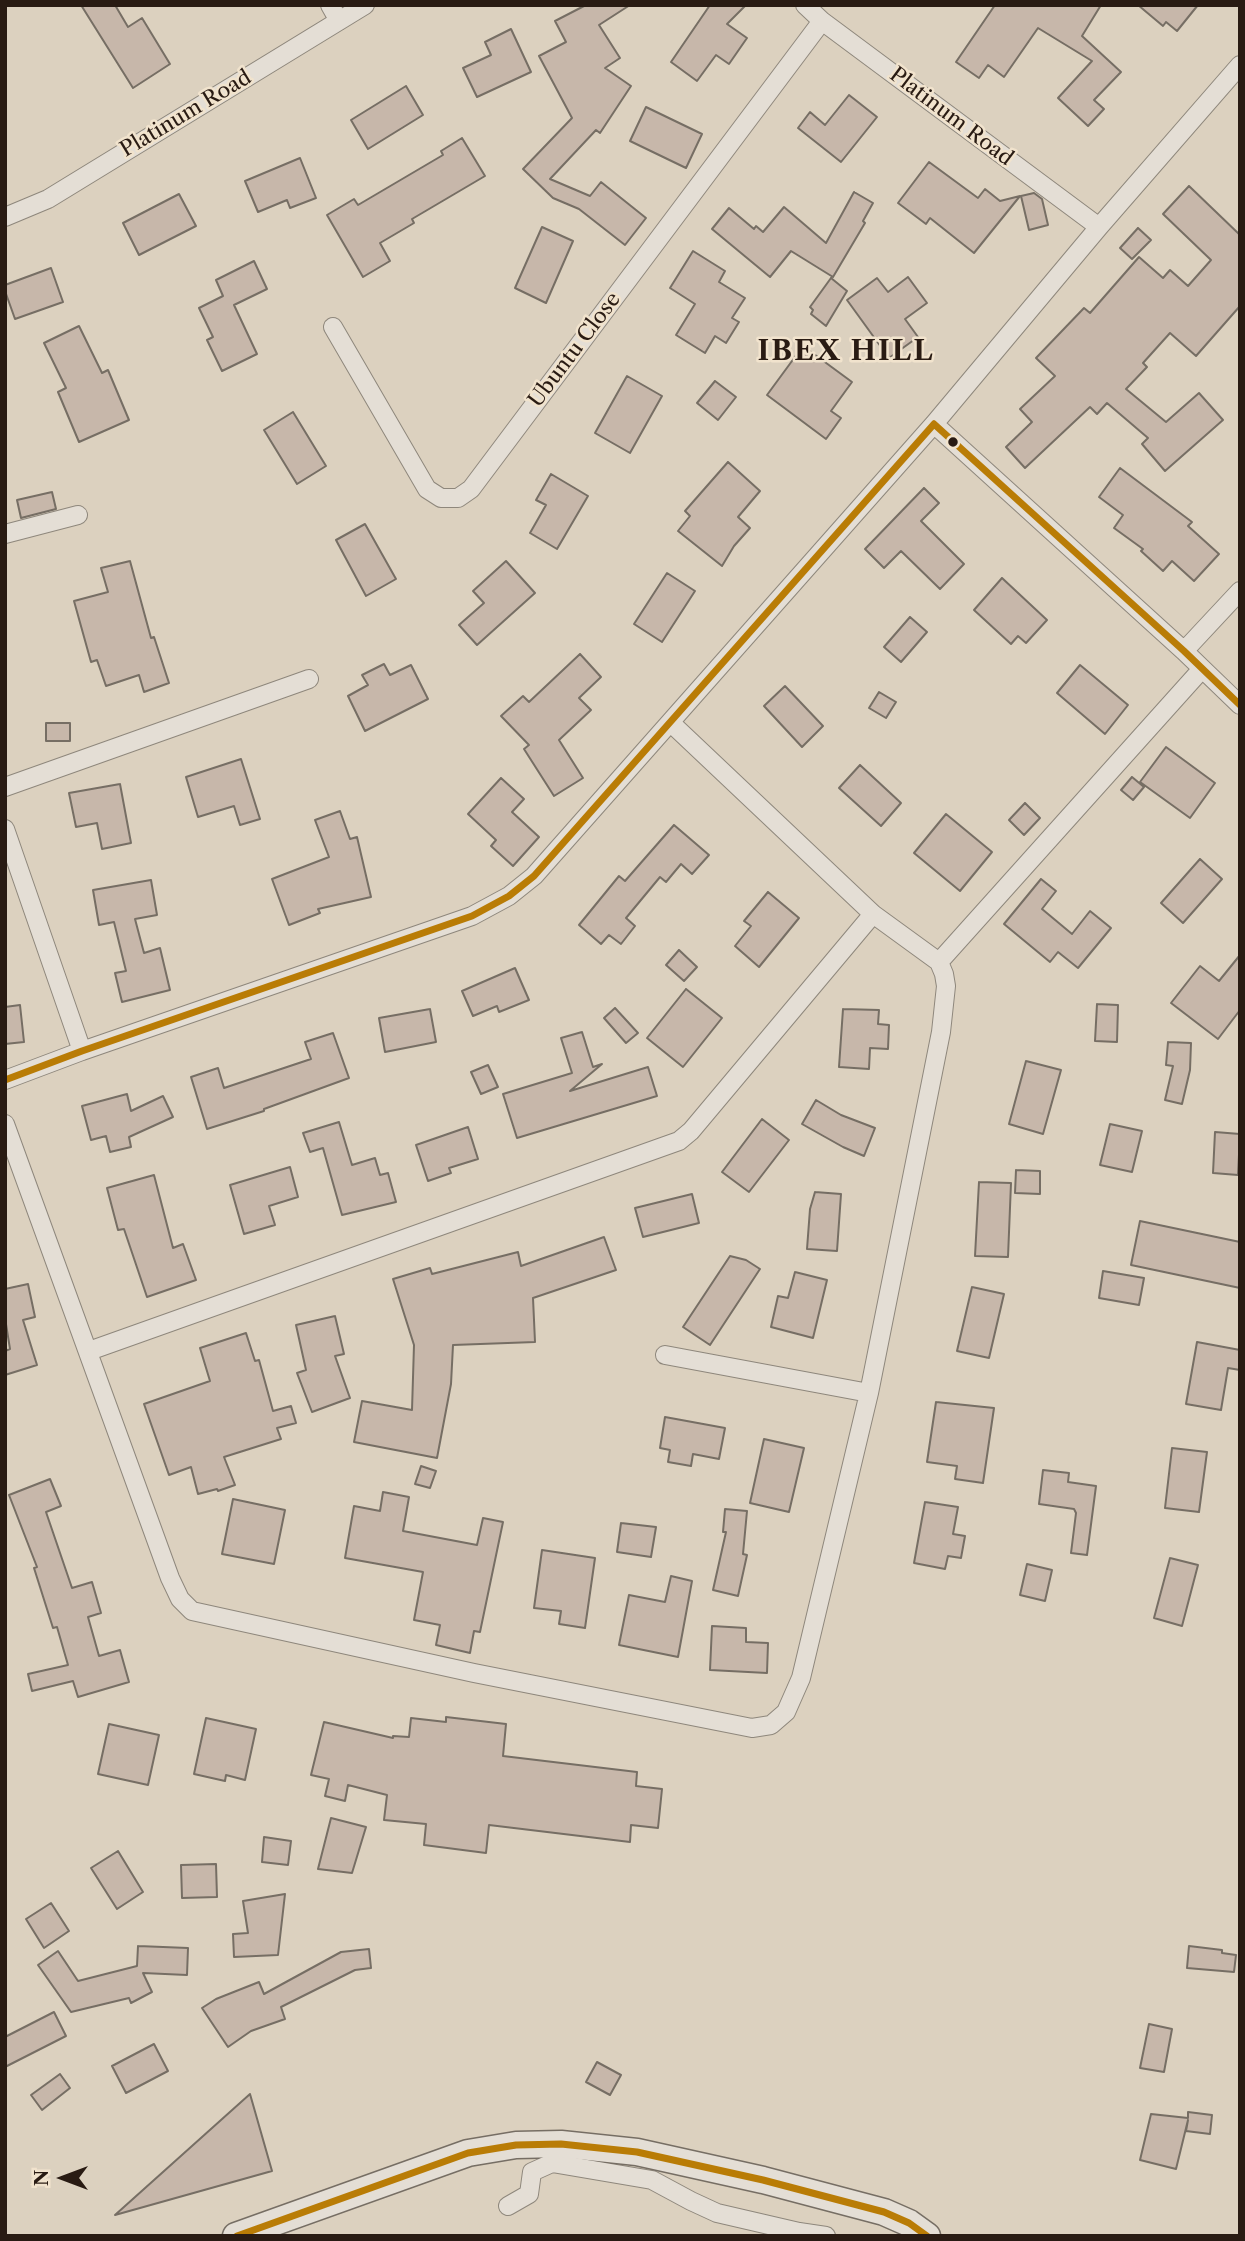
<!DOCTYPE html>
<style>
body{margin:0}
#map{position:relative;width:1245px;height:2241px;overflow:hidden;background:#dcd1bf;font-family:"Libre Caslon Text",serif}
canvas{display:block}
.frame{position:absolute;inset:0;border:7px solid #291b13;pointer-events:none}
.north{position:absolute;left:28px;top:2143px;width:70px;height:70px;-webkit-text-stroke:5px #f1e3cd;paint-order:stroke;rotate:270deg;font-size:19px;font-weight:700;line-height:28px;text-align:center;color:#291b13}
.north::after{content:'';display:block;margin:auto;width:24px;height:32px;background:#291b13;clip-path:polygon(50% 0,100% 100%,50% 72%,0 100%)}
</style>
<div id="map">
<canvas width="1245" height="2241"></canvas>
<div class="frame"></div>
<div class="north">N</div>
</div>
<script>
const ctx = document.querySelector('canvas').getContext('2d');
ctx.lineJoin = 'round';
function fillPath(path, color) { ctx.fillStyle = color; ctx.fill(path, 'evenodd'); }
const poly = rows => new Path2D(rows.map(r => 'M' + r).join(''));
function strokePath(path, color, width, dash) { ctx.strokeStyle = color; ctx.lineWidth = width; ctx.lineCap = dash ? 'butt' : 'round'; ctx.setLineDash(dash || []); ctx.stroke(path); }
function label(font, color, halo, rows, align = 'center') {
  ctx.font = font + ' "Libre Caslon Text",serif'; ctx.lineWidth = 5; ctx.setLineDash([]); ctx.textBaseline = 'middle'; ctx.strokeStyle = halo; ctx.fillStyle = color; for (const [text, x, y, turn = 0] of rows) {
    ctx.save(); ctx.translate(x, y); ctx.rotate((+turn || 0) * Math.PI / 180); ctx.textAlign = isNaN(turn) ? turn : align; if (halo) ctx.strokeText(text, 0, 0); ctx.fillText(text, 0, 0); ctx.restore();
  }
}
const building = poly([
 [81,5,115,5,128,27,142,18,170,64,133,88,81,5],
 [586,5,630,5,599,25,620,58,605,68,631,86,600,133,596,130,550,179,590,196,601,182,646,218,625,245,579,209,553,198,523,169,572,118,539,56,566,42,555,21,586,5],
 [710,5,746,5,727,24,747,38,729,64,716,55,697,81,671,62,710,5],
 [995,5,1101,5,1082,36,1121,72,1094,100,1104,109,1088,126,1058,98,1092,61,1038,28,1004,77,988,65,979,78,956,62,995,5],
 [1138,5,1198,5,1177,31,1166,22,1163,26,1138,5],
 [511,29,531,72,477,97,463,68,491,55,485,42,511,29],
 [406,86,423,115,368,149,351,120,406,86],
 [849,95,877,117,841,162,798,128,810,112,825,125,849,95],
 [646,107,702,134,686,168,630,141,646,107],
 [462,138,485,176,412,219,414,223,380,243,390,261,363,277,327,215,354,199,358,205,443,155,441,151,462,138],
 [300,158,316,198,290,208,287,200,258,212,245,181,300,158],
 [929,162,978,198,985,189,1000,201,1020,196,974,253,930,218,926,224,898,203,929,162],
 [1189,186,1240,235,1240,306,1196,356,1170,333,1143,363,1147,367,1126,389,1166,422,1199,393,1223,420,1165,471,1142,444,1148,438,1107,403,1097,414,1090,407,1025,468,1006,447,1032,422,1020,409,1055,376,1036,358,1084,308,1090,313,1139,257,1163,278,1170,270,1188,286,1211,260,1163,214,1189,186],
 [854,192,873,203,863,221,865,223,833,277,791,251,770,277,712,229,729,208,754,229,756,226,763,232,784,207,826,243,854,192],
 [1034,193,1042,199,1048,225,1029,230,1021,196,1034,193],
 [179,194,196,226,139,255,123,223,179,194],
 [542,227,573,241,546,303,515,288,542,227],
 [1138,228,1151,240,1132,259,1120,248,1138,228],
 [693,251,725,271,719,282,745,298,732,318,739,322,726,343,715,336,705,353,676,335,695,304,670,288,693,251],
 [254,261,267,289,234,305,257,354,222,371,207,340,213,337,199,308,223,296,216,280,254,261],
 [51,268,63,302,15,319,5,291,5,285,51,268],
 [908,277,927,303,905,319,918,337,889,358,847,300,877,278,888,292,908,277],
 [831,278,847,291,826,326,811,314,813,310,810,307,831,278],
 [79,326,102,373,108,370,129,420,79,442,58,392,66,388,44,343,79,326],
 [803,346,852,382,831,411,841,418,826,439,767,395,803,346],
 [627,376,662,396,630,453,595,433,627,376],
 [715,381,736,397,718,420,697,403,715,381],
 [293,412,326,466,297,484,264,430,293,412],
 [728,462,760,491,738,517,750,528,734,546,722,566,678,531,690,516,685,511,728,462],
 [1120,468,1192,522,1188,526,1219,554,1194,581,1172,561,1163,571,1141,551,1143,549,1114,528,1123,515,1099,497,1120,468],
 [551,474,588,496,557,549,530,533,546,505,536,500,551,474],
 [924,488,939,503,921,521,964,564,940,589,901,551,884,568,865,549,924,488],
 [52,492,56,509,21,518,17,500,52,492],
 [365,524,396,579,366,596,336,540,365,524],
 [130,561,151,638,154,637,169,683,144,692,139,675,106,686,97,660,91,662,74,601,108,592,101,568,130,561],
 [506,561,535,593,477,645,459,625,484,603,473,591,506,561],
 [667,573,695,591,662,642,634,624,667,573],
 [1002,578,1047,620,1026,643,1018,636,1011,644,974,610,1002,578],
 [910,617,927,632,901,662,884,647,910,617],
 [580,654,601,677,579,698,591,710,559,740,583,778,554,796,524,749,529,745,501,716,523,696,529,702,580,654],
 [384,664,390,675,411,665,428,699,365,731,348,696,368,685,362,675,384,664],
 [1080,665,1128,705,1105,734,1057,693,1080,665],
 [785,686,823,726,802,747,764,706,785,686],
 [879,692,896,702,886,718,869,708,879,692],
 [46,723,70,723,70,741,46,741,46,723],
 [1166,747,1215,783,1190,818,1140,782,1166,747],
 [241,759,260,819,240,825,234,806,198,817,186,777,241,759],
 [860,765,901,803,881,826,839,788,860,765],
 [1132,777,1144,787,1133,800,1121,790,1132,777],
 [501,778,524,799,512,812,539,837,513,866,491,846,496,840,468,814,501,778],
 [120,784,131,843,102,849,97,823,76,827,69,793,120,784],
 [1025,803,1040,818,1024,835,1009,820,1025,803],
 [340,811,350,839,357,837,371,897,318,909,320,913,289,925,272,879,329,857,315,820,340,811],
 [946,814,992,852,960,891,914,853,946,814],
 [674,825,709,855,692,874,681,864,666,882,660,877,626,918,635,926,621,944,609,935,601,944,579,925,619,876,625,881,674,825],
 [1200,859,1222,879,1183,923,1161,903,1200,859],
 [1041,879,1056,891,1042,909,1072,934,1090,911,1111,928,1078,968,1058,952,1050,962,1004,924,1041,879],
 [151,880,157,915,135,919,144,953,160,948,170,990,122,1002,115,973,126,971,114,922,99,925,93,890,151,880],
 [768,892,799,918,759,967,735,946,751,926,744,921,768,892],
 [679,950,697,967,684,981,666,965,679,950],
 [1240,955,1240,1010,1218,1039,1171,1003,1200,966,1219,981,1240,955],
 [515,968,529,1000,499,1012,497,1006,473,1016,462,991,515,968],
 [686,989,722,1018,683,1067,647,1038,686,989],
 [1097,1004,1118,1005,1117,1042,1095,1041,1097,1004],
 [20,1005,24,1042,5,1044,5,1007,20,1005],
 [615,1008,638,1033,626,1043,604,1018,615,1008],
 [430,1009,436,1042,385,1052,379,1018,430,1009],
 [843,1009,879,1010,878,1024,889,1025,888,1049,870,1048,869,1069,839,1067,843,1009],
 [582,1032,593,1067,602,1064,570,1091,648,1067,657,1096,517,1138,503,1094,572,1073,561,1038,582,1032],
 [333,1033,349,1078,264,1109,264,1111,207,1129,191,1077,218,1068,224,1088,311,1059,305,1042,333,1033],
 [1168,1042,1191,1043,1190,1070,1182,1104,1165,1100,1173,1066,1166,1065,1168,1042],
 [1026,1061,1061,1070,1043,1134,1009,1124,1026,1061],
 [488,1065,498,1087,481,1094,471,1072,488,1065],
 [127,1094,131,1111,163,1096,173,1117,129,1137,131,1147,110,1152,106,1136,91,1140,82,1106,127,1094],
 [816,1100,841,1115,875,1128,864,1156,843,1147,802,1124,816,1100],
 [762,1119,789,1140,749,1192,722,1172,762,1119],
 [339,1122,352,1165,375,1158,380,1175,388,1173,396,1202,342,1215,323,1148,310,1152,303,1133,339,1122],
 [1110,1124,1142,1131,1132,1172,1100,1165,1110,1124],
 [468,1127,478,1159,449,1168,451,1173,428,1181,416,1145,468,1127],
 [1215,1132,1240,1134,1238,1175,1213,1173,1215,1132],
 [290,1167,298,1197,269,1206,275,1225,244,1234,230,1185,290,1167],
 [1016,1170,1040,1171,1040,1194,1015,1193,1016,1170],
 [154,1175,173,1248,183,1244,196,1280,147,1297,124,1229,118,1230,107,1188,154,1175],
 [979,1182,1011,1183,1008,1257,975,1256,979,1182],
 [815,1192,841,1194,837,1251,807,1249,810,1209,815,1192],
 [692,1194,699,1223,643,1237,635,1208,692,1194],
 [1140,1221,1240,1242,1240,1288,1131,1265,1140,1221],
 [604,1237,616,1270,533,1298,535,1342,453,1345,451,1384,437,1458,354,1442,362,1401,412,1410,414,1345,393,1279,430,1268,432,1274,518,1252,521,1266,604,1237],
 [730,1256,746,1260,760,1269,710,1345,683,1327,730,1256],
 [1103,1271,1144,1278,1139,1305,1099,1298,1103,1271],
 [795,1272,827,1280,813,1338,771,1327,778,1296,788,1298,795,1272],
 [28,1284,35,1317,23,1320,37,1365,5,1375,5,1351,10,1349,5,1318,5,1289,28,1284],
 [972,1287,1004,1294,989,1358,957,1351,972,1287],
 [335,1316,344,1354,335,1356,350,1398,312,1412,297,1373,306,1370,296,1325,335,1316],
 [246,1333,255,1361,259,1360,273,1411,291,1406,296,1423,277,1428,281,1439,224,1457,235,1485,218,1491,217,1489,198,1494,191,1467,169,1475,144,1404,210,1381,200,1348,246,1333],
 [1197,1342,1240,1350,1240,1370,1228,1368,1221,1410,1186,1404,1197,1342],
 [936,1402,994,1408,983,1483,955,1479,957,1466,927,1462,936,1402],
 [665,1417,725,1428,719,1459,693,1454,691,1466,668,1462,670,1450,660,1448,665,1417],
 [764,1439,804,1448,789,1512,750,1503,764,1439],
 [1172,1448,1207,1452,1199,1512,1165,1508,1172,1448],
 [421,1466,436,1471,430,1488,415,1484,421,1466],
 [1043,1470,1069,1473,1068,1482,1096,1486,1087,1555,1071,1553,1076,1513,1074,1509,1039,1504,1043,1470],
 [50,1479,61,1506,46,1512,72,1588,92,1582,101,1613,88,1617,99,1656,120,1650,129,1682,78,1697,73,1681,32,1691,28,1674,68,1665,57,1627,53,1628,34,1568,37,1567,9,1495,50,1479],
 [383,1492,409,1497,403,1531,477,1545,483,1518,503,1522,480,1632,474,1631,470,1653,436,1645,440,1625,414,1620,423,1572,345,1558,354,1506,380,1511,383,1492],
 [233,1499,285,1510,274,1564,222,1554,233,1499],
 [925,1502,958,1507,953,1534,965,1536,961,1558,948,1556,945,1569,914,1563,925,1502],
 [725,1509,747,1511,743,1554,747,1555,738,1596,713,1590,726,1532,723,1532,725,1509],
 [621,1523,656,1527,651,1557,617,1552,621,1523],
 [542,1550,595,1558,585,1628,559,1624,561,1611,534,1608,542,1550],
 [1170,1558,1198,1565,1182,1626,1154,1618,1170,1558],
 [1027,1564,1052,1570,1045,1601,1020,1595,1027,1564],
 [671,1576,692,1581,678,1657,619,1645,629,1595,665,1602,671,1576],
 [712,1626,746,1628,746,1642,768,1643,767,1673,710,1670,712,1626],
 [446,1717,506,1724,503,1756,637,1772,636,1786,662,1789,658,1828,631,1825,630,1842,489,1825,486,1853,424,1845,426,1824,384,1820,387,1795,348,1785,345,1801,325,1796,329,1779,311,1775,324,1722,393,1738,393,1736,409,1737,411,1718,446,1722,446,1717],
 [206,1718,256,1729,245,1780,226,1775,225,1781,194,1774,206,1718],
 [109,1724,159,1735,148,1785,98,1774,109,1724],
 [331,1818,366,1827,352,1873,318,1869,331,1818],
 [264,1837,291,1841,288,1865,262,1862,264,1837],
 [118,1851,143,1892,117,1909,91,1868,118,1851],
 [216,1864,217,1897,182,1898,181,1865,216,1864],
 [285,1894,278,1955,234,1957,233,1934,248,1933,243,1901,285,1894],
 [51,1903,69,1931,44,1948,26,1919,51,1903],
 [138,1946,188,1948,187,1975,143,1973,152,1992,131,2003,129,1998,71,2012,38,1965,58,1951,78,1981,137,1966,138,1946],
 [1189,1946,1222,1950,1222,1953,1236,1955,1234,1972,1187,1968,1189,1946],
 [369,1949,371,1968,355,1970,281,2007,285,2019,251,2031,228,2047,202,2008,216,1999,259,1982,264,1994,341,1952,369,1949],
 [54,2012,66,2036,5,2067,5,2037,54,2012],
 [1149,2024,1172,2029,1164,2072,1140,2068,1149,2024],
 [154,2044,168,2071,126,2093,112,2066,154,2044],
 [597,2062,621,2075,610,2095,586,2082,597,2062],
 [60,2074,70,2088,42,2110,31,2095,60,2074],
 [250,2094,272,2171,115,2215,250,2094],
 [1188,2112,1212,2115,1210,2134,1186,2131,1188,2120,1176,2169,1140,2160,1151,2114,1188,2118,1188,2112]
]);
fillPath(building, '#c7b7aa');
strokePath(building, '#766e64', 2);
const street = poly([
 [330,5,339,21],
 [805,5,822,21,1099,227],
 [5,217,48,199,365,5],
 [333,327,427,489,441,498,458,498,471,489,822,21],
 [934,424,1184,651,1240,705],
 [5,534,78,515],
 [1184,651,1240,591],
 [5,787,309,679],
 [5,829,82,1051],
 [939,962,1201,670],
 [5,1080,82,1051,472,916,509,896,534,876,934,424,1099,227,1240,65],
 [5,1124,170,1578,180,1599,192,1611,474,1673,752,1728,771,1725,786,1712,801,1678,869,1393,941,1032,946,986,944,974,939,962,873,914,671,723],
 [89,1351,679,1141,691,1131,873,914],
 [665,1355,869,1393],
 [508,2206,529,2194,532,2172,552,2163,652,2180,691,2201,717,2213,799,2232,826,2236]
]);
const secondary = poly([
 [236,2236,468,2153,516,2145,561,2144,637,2152,763,2180,884,2212,909,2223,927,2236]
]);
strokePath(street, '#8e877c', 20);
strokePath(secondary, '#766e64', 29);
strokePath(street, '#e4ded5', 18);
strokePath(secondary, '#e4ded5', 26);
strokePath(poly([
 [934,424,1184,651,1240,705],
 [5,1080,82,1051,472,916,509,896,534,876,934,424],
 [237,2236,468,2153,516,2145,561,2144,637,2152,763,2180,884,2212,909,2223,927,2236]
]), '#b97c06', 7);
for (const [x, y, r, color] of [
 [953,442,6,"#291b13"]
]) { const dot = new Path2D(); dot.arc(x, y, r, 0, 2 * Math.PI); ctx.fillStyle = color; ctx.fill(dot); strokePath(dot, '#f1e3cd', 2.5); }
label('21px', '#291b13', '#f1e3cd', [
 ["Platinum Road",186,114,-31],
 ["Platinum Road",951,117,37],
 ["Ubuntu Close",575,350,-53]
]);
ctx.letterSpacing = '2px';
label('bold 28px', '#291b13', '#f1e3cd', [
 ["IBEX HILL",846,352]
]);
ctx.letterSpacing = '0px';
</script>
